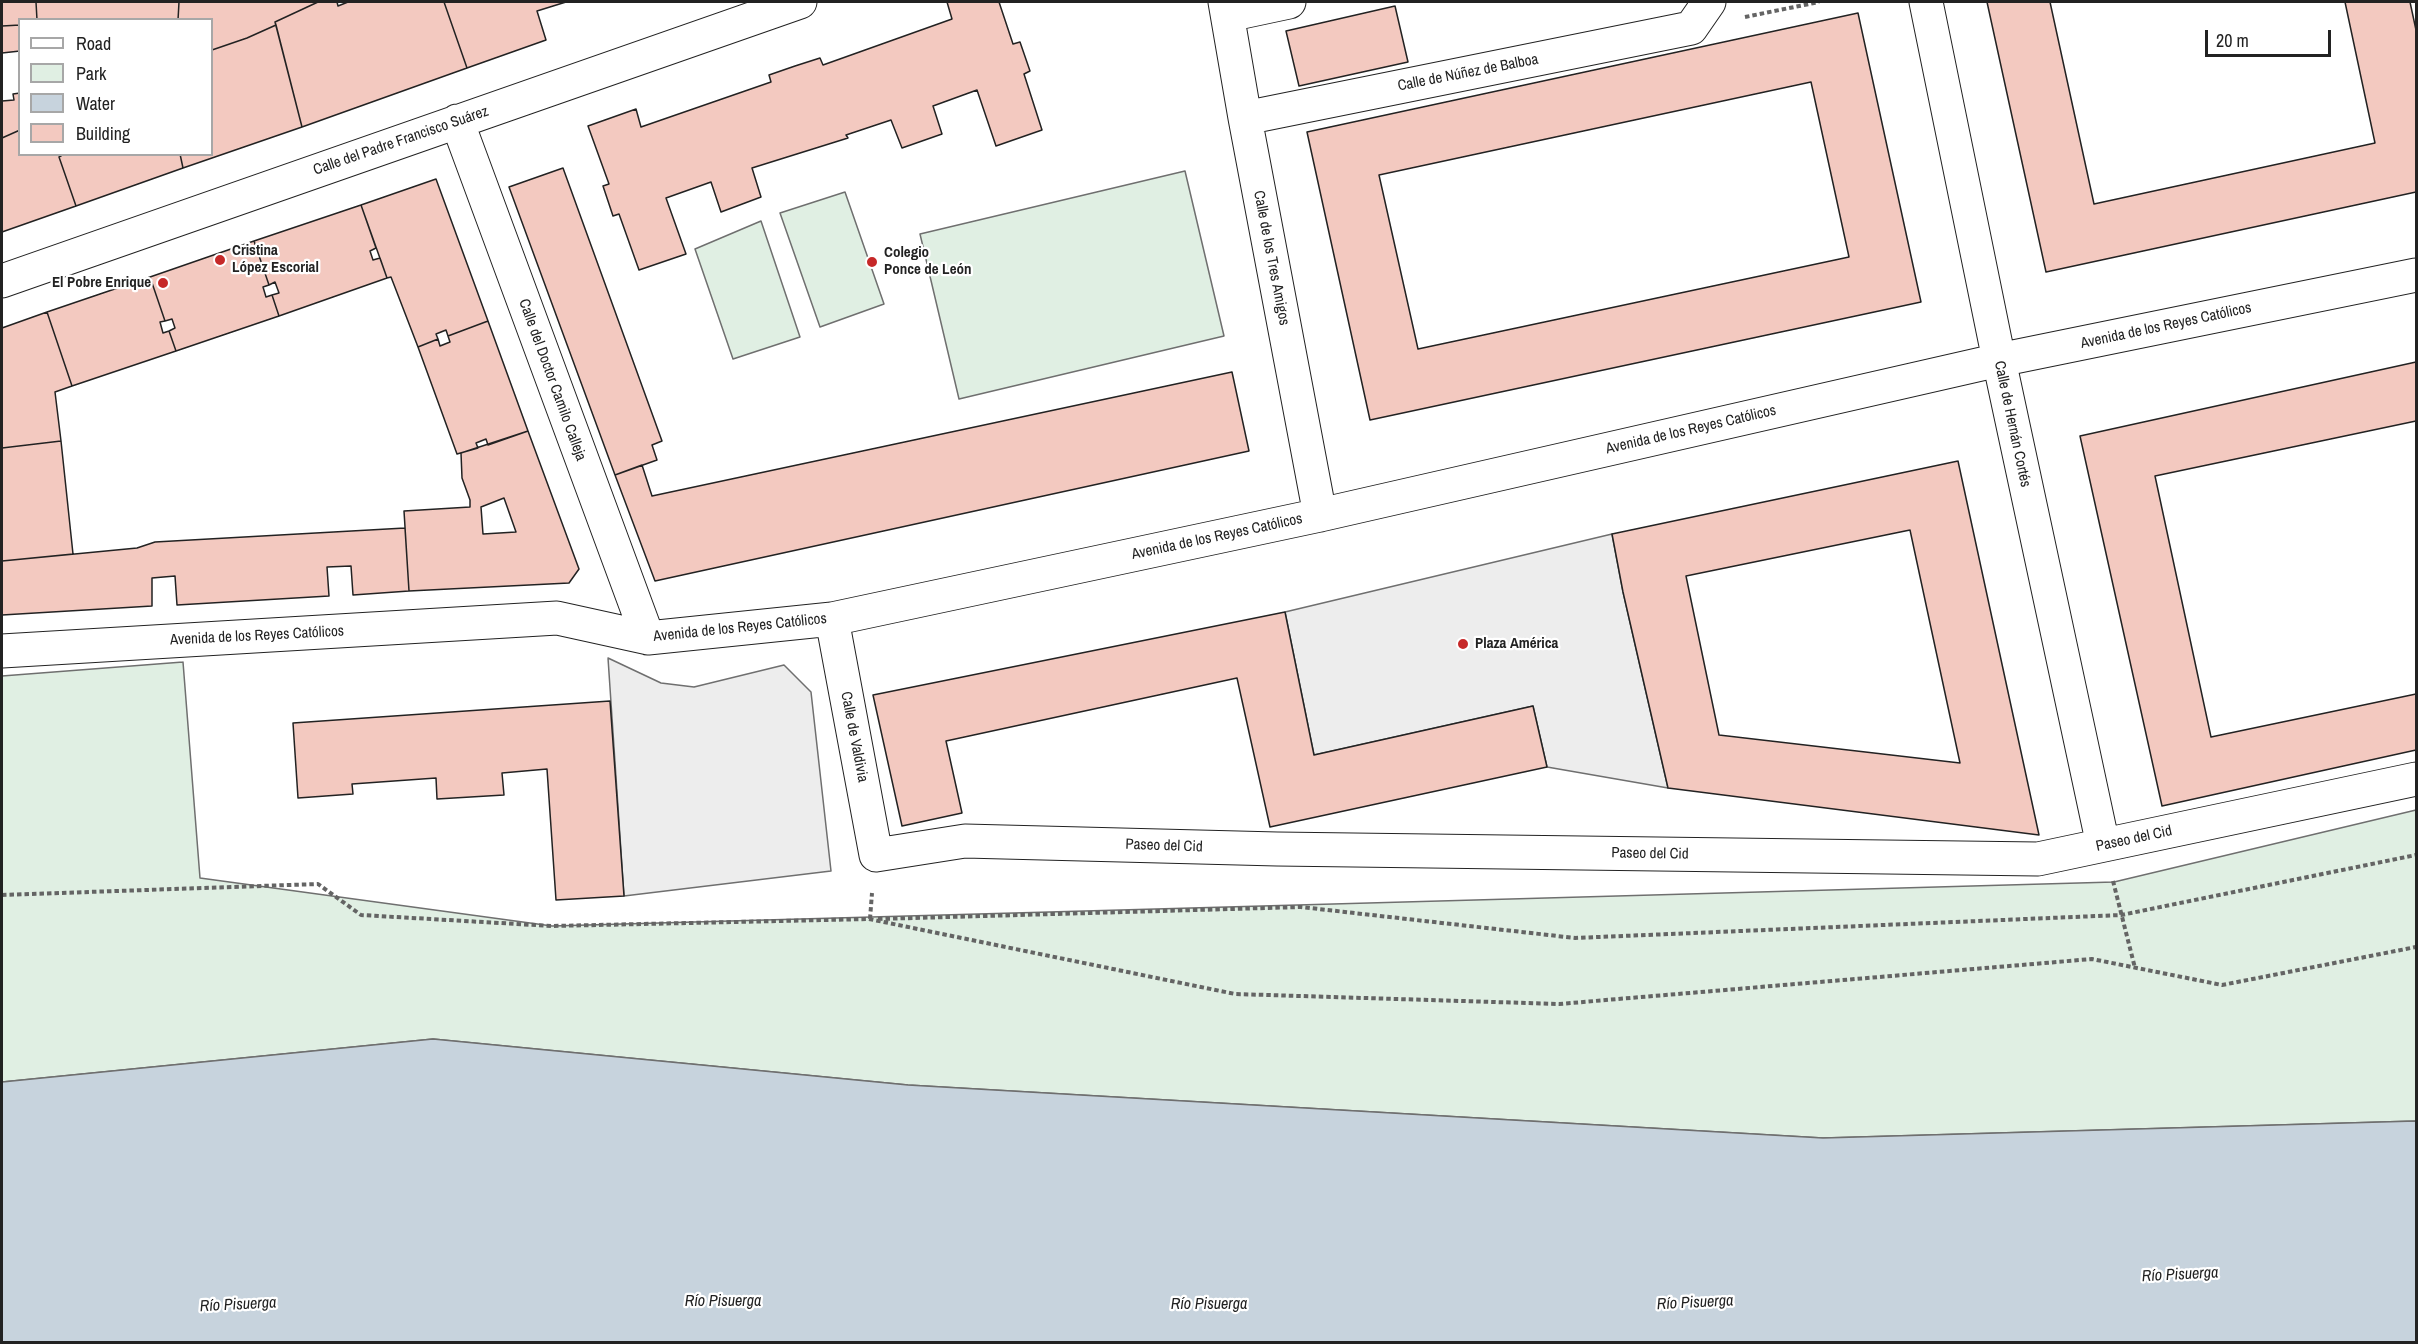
<!DOCTYPE html>
<meta charset="utf-8">
<style>
body{margin:0}
#map{position:relative;width:2418px;height:1344px;overflow:hidden;background:#fff;font-family:"Archivo Narrow",sans-serif}
canvas{display:block}
.frame{position:absolute;inset:0;border:3px solid #222;pointer-events:none}
.legend{position:absolute;left:18px;top:18px;width:195px;height:138px;box-sizing:border-box;background:#fff;border:2px solid #a7a7a7;margin:0;padding:8px 10px;list-style:none;font-size:18px;color:#222}
.legend li{display:flex;align-items:center;gap:12px;height:30px}
.legend b{width:30px;border:2px solid #a7a7a7}
.scale{position:absolute;left:2205px;top:30px;width:126px;height:27px;box-sizing:border-box;border:3px solid #222;border-top:0;padding-left:8px;font-size:18px;line-height:21px;white-space:nowrap;color:#222;-webkit-text-stroke:4px #fff;paint-order:stroke}
</style>
<div id="map">
<canvas width="2418" height="1344"></canvas>
<div class="frame"></div>
<ul class="legend">
<li><b style="height:8px;background:#fff"></b>Road</li>
<li><b style="height:16px;background:#e0efe3"></b>Park</li>
<li><b style="height:16px;background:#c7d3dd"></b>Water</li>
<li><b style="height:16px;background:#f3c9c0"></b>Building</li>
</ul>
<div class="scale">20 m</div>
</div>
<script>
const ctx = document.querySelector('canvas').getContext('2d');
ctx.lineJoin = 'round';
function fillPath(path, color) { ctx.fillStyle = color; ctx.fill(path, 'evenodd'); }
const poly = rows => new Path2D(rows.map(r => 'M' + r).join(''));
function strokePath(path, color, width, dash) { ctx.strokeStyle = color; ctx.lineWidth = width; ctx.lineCap = dash ? 'butt' : 'round'; ctx.setLineDash(dash || []); ctx.stroke(path); }
function label(font, color, halo, rows, align = 'center') {
  ctx.font = font + ' "Archivo Narrow",sans-serif'; ctx.lineWidth = 4.5; ctx.setLineDash([]); ctx.textBaseline = 'middle'; ctx.strokeStyle = halo; ctx.fillStyle = color; for (const [text, x, y, turn = 0] of rows) {
    ctx.save(); ctx.translate(x, y); ctx.rotate((+turn || 0) * Math.PI / 180); ctx.textAlign = isNaN(turn) ? turn : align; if (halo) ctx.strokeText(text, 0, 0); ctx.fillText(text, 0, 0); ctx.restore();
  }
}
const green = poly([
 [1185,171,1224,336,959,399,920,234,1185,171],
 [845,192,884,304,820,327,780,213,845,192],
 [761,221,800,337,733,359,695,249,761,221],
 [183,662,200,878,552,926,2114,882,2416,810,2416,1121,1823,1138,908,1085,433,1039,2,1082,2,676,183,662]
]);
fillPath(green, '#e0efe3');
strokePath(green, '#6f6f6f', 1.5);
const parking = poly([
 [1612,534,1623,592,1668,788,1547,767,1533,706,1314,755,1285,612,1612,534],
 [608,658,661,683,694,687,784,665,811,692,831,871,624,896,608,658]
]);
fillPath(parking, '#ededed');
strokePath(parking, '#6f6f6f', 1.5);
const water = poly([
 [433,1039,908,1085,1823,1138,2416,1121,2416,1342,2,1342,2,1082,433,1039]
]);
fillPath(water, '#c7d3dd');
strokePath(water, '#6f6f6f', 1.5);
const building = poly([
 [2,2,36,2,37,20,20,20,20,25,2,26,2,2],
 [36,2,179,2,178,20,37,20,36,2],
 [179,2,318,2,275,22,276,25,247,38,212,50,212,20,178,20,179,2],
 [318,2,337,2,338,6,348,2,444,2,467,68,302,127,275,22,318,2],
 [444,2,566,2,537,11,546,40,467,68,444,2],
 [947,2,999,2,1013,44,1020,42,1030,71,1024,74,1042,130,996,146,977,90,933,106,942,134,902,148,891,120,846,135,848,138,752,168,761,197,721,212,711,182,666,198,686,254,639,270,619,214,613,216,603,186,609,184,588,126,636,109,641,127,771,82,769,75,795,66,820,58,823,65,952,19,947,2],
 [1987,2,2050,2,2094,204,2375,143,2345,2,2410,2,2416,30,2416,192,2046,272,1987,2],
 [1395,6,1408,62,1299,86,1286,31,1395,6],
 [1858,13,1921,302,1370,420,1307,132,1858,13],
 [1811,82,1849,257,1418,349,1379,175,1811,82],
 [20,25,20,51,2,53,2,26,20,25],
 [276,25,302,127,183,168,180,154,212,154,212,50,247,38,276,25],
 [20,93,20,130,2,138,2,101,14,100,13,94,20,93],
 [20,130,20,154,64,154,59,157,76,206,2,232,2,138,20,130],
 [64,154,180,154,183,168,76,206,59,157,64,154],
 [563,168,662,441,652,445,657,460,615,475,509,187,563,168],
 [436,179,488,321,448,336,446,330,436,334,438,339,418,347,391,277,387,278,361,205,436,179],
 [361,205,376,248,370,251,373,260,380,258,387,278,279,316,272,295,279,293,275,282,269,285,254,241,361,205],
 [254,241,269,285,263,287,266,297,272,295,279,316,176,351,169,331,175,328,172,319,165,321,150,277,254,241],
 [150,277,165,321,160,322,163,333,169,331,176,351,72,386,47,312,150,277],
 [47,312,72,386,55,392,61,441,2,448,2,328,47,312],
 [488,321,528,431,488,445,486,439,476,443,478,448,457,454,418,347,438,339,440,346,450,342,448,336,488,321],
 [2416,362,2416,421,2155,476,2211,737,2416,694,2416,750,2162,806,2080,436,2416,362],
 [1232,372,1249,451,655,581,615,475,642,465,652,496,1232,372],
 [528,431,579,569,569,583,409,591,404,511,470,507,470,500,462,478,461,453,528,431],
 [504,498,516,532,483,534,481,507,504,498],
 [61,441,73,554,2,561,2,448,61,441],
 [1958,461,2039,835,1668,788,1623,592,1612,534,1958,461],
 [1910,530,1960,763,1719,735,1686,576,1910,530],
 [405,528,409,591,353,595,351,566,327,567,329,596,177,605,175,576,152,578,152,606,2,615,2,561,137,548,155,542,405,528],
 [1285,612,1314,755,1533,706,1547,767,1270,827,1237,678,946,741,962,813,902,826,873,695,1285,612],
 [610,701,624,896,556,900,547,769,502,773,504,795,437,799,436,778,352,784,353,794,298,798,293,723,610,701]
]);
fillPath(building, '#f3c9c0');
strokePath(building, '#222', 1.5);
const minor = poly([
 [1225,2,1245,118,1320,515],
 [1926,2,1999,360,2103,845],
 [1228,15,1289,2],
 [1245,118,1691,28,1709,2],
 [457,121,648,638],
 [2,281,800,2],
 [832,619,876,855,965,841,1277,849,2038,859,2416,779],
 [2,651,557,618,648,638,832,619,1320,515,1999,360,2416,275]
]);
strokePath(minor, '#222', 35);
strokePath(poly([
 [1745,17,1819,2],
 [2113,881,2135,968],
 [2,895,318,884,361,915,552,926,869,919,1235,994,1559,1004,2092,959,2222,985,2416,947],
 [870,919,872,893],
 [878,919,1301,907,1575,938,2121,915,2416,855]
]), '#646464', 4, [4.5, 3]);
strokePath(minor, '#fff', 33);
for (const [x, y, r, color] of [
 [220,260,6,"#c62828"],
 [872,262,6,"#c62828"],
 [163,283,6,"#c62828"],
 [1463,644,6,"#c62828"]
]) { const dot = new Path2D(); dot.arc(x, y, r, 0, 2 * Math.PI); ctx.fillStyle = color; ctx.fill(dot); strokePath(dot, '#fff', 2); }
label('15px', '#222', '#fff', [
 ["Calle de Núñez de Balboa",1468,73,-11],
 ["Calle del Padre Francisco Suárez",401,141,-19],
 ["Calle de los Tres Amigos",1271,258,79],
 ["Avenida de los Reyes Católicos",2166,326,-12],
 ["Calle del Doctor Camilo Calleja",552,380,70],
 ["Calle de Hernán Cortés",2012,424,78],
 ["Avenida de los Reyes Católicos",1691,430,-13],
 ["Avenida de los Reyes Católicos",1217,537,-12],
 ["Avenida de los Reyes Católicos",740,628,-6],
 ["Avenida de los Reyes Católicos",257,636,-3],
 ["Calle de Valdivia",854,737,79],
 ["Paseo del Cid",2134,839,-12],
 ["Paseo del Cid",1164,846,2],
 ["Paseo del Cid",1650,854,1]
]);
label('bold 15px', '#222', '#fff', [
 ["Cristina",232,251],
 ["López Escorial",232,268],
 ["Colegio",884,253],
 ["Ponce de León",884,270],
 ["El Pobre Enrique",151,283,"right"],
 ["Plaza América",1475,644]
], 'left');
label('italic 16px', '#222', '#fff', [
 ["Río Pisuerga",2180,1275,-3],
 ["Río Pisuerga",723,1302],
 ["Río Pisuerga",1695,1303,-3],
 ["Río Pisuerga",238,1305,-3],
 ["Río Pisuerga",1209,1305]
]);
</script>
